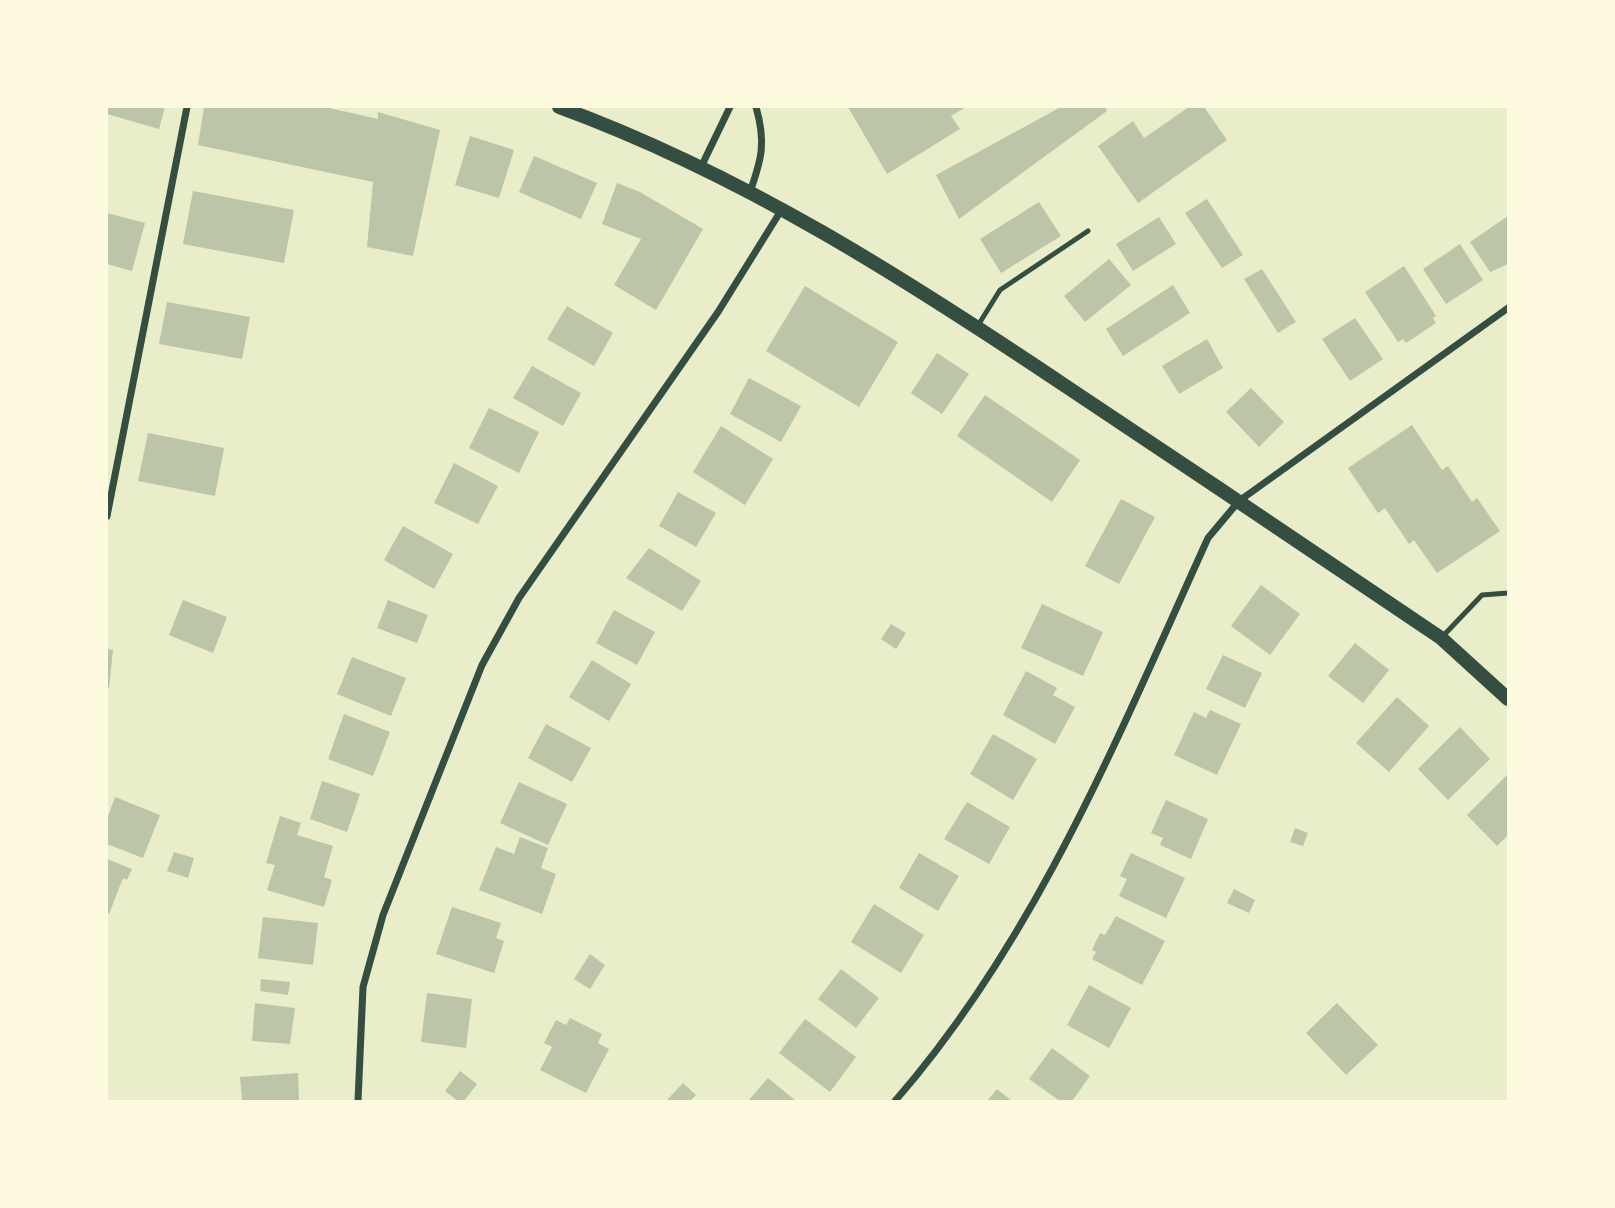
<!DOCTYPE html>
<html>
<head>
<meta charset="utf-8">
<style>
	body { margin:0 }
	#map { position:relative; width:1615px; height:1208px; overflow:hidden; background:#e9edc9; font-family:Ubuntu,sans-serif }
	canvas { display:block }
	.frame { position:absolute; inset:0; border:108px solid #fefae0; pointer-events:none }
</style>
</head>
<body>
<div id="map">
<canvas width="1615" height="1208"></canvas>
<div class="frame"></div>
</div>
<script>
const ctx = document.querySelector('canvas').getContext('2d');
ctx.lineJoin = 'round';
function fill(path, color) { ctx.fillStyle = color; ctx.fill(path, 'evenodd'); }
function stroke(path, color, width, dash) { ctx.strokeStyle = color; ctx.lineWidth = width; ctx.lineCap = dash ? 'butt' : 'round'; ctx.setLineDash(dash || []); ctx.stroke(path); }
const building = new Path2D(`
	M 107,107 L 165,107 L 159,129 L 107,114 Z
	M 204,107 L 325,107 L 378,119 L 378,112 L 440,130 L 413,256 L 367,247 L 373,182 L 198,145 Z
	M 848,107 L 966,107 L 951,116 L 960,129 L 887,174 Z
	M 1061,107 L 1105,107 L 1107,111 L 959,219 L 936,175 Z
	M 1189,107 L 1204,107 L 1227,140 L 1138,203 L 1098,146 L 1133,121 L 1144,138 Z
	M 470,136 L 514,150 L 499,198 L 455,185 Z
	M 534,156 L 597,183 L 581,219 L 519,192 Z
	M 617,183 L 640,192 L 703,229 L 656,310 L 614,285 L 641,239 L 602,224 Z
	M 193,191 L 294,210 L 284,263 L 183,244 Z
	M 1207,199 L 1243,255 L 1222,268 L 1185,213 Z
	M 1039,202 L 1061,236 L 1001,273 L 980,239 Z
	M 107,213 L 145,223 L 132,271 L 107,264 Z
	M 1508,216 L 1508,264 L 1490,272 L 1470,242 Z
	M 1159,217 L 1176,244 L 1133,271 L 1116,244 Z
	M 1460,244 L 1483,280 L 1446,304 L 1423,269 Z
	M 1109,259 L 1131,285 L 1085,322 L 1064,296 Z
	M 1404,266 L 1436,316 L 1433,318 L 1436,323 L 1406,343 L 1403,339 L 1398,342 L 1365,292 Z
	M 1262,269 L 1296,322 L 1278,333 L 1244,279 Z
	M 1173,285 L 1190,313 L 1123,356 L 1106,329 Z
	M 805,286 L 898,342 L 859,407 L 766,351 Z
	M 167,302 L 250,317 L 242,359 L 159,344 Z
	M 567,306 L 613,333 L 594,366 L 547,339 Z
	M 1355,318 L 1383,359 L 1350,381 L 1322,339 Z
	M 1207,339 L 1223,368 L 1179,394 L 1162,366 Z
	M 937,353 L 969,374 L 942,414 L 911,393 Z
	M 532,366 L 581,393 L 563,426 L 513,398 Z
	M 749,378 L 801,406 L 781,442 L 730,414 Z
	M 1251,388 L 1284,422 L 1259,447 L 1226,412 Z
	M 985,395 L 1080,460 L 1052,502 L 957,436 Z
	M 489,408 L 539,432 L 519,473 L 469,448 Z
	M 1412,425 L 1442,470 L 1448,466 L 1472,502 L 1477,498 L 1500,531 L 1437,573 L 1414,540 L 1409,544 L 1385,508 L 1378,513 L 1348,468 Z
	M 721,426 L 773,459 L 745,505 L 693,472 Z
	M 148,433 L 224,448 L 215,496 L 138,481 Z
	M 454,463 L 498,486 L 478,524 L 434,503 Z
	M 678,492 L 716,513 L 696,547 L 659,526 Z
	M 1121,499 L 1155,517 L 1119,584 L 1085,566 Z
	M 403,526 L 453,554 L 434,589 L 384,560 Z
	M 649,548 L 701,581 L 682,611 L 626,578 Z
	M 1261,585 L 1300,614 L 1270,655 L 1231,626 Z
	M 183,600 L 227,617 L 213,653 L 169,635 Z
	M 388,600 L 428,615 L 417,643 L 377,628 Z
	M 1042,604 L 1103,632 L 1083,676 L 1021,648 Z
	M 614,610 L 655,632 L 637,665 L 596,643 Z
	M 891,624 L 906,633 L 896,649 L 881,639 Z
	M 1355,643 L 1389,670 L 1363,703 L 1328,676 Z
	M 107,649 L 113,650 L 109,688 L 107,687 Z
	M 1223,655 L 1262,673 L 1245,708 L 1206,689 Z
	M 352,657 L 406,678 L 391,716 L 337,694 Z
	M 592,660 L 631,684 L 609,721 L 569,697 Z
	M 1026,671 L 1057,688 L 1053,695 L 1075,707 L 1055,744 L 1003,715 Z
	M 1397,697 L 1429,726 L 1389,772 L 1356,743 Z
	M 1210,710 L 1241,724 L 1217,775 L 1174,755 L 1194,712 L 1206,718 Z
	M 344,714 L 390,732 L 373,776 L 328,759 Z
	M 546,724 L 591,748 L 572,782 L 528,758 Z
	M 1460,727 L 1490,759 L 1448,800 L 1418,769 Z
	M 993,734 L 1037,759 L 1013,800 L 970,774 Z
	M 1508,774 L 1508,835 L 1497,846 L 1467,815 Z
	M 322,781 L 360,794 L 347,832 L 310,819 Z
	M 519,782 L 567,804 L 548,845 L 500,823 Z
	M 115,797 L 160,815 L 143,858 L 107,844 L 107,819 Z
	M 1166,800 L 1208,819 L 1191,859 L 1160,845 L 1163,838 L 1151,833 Z
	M 967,802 L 1010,827 L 989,864 L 944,839 Z
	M 280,816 L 301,823 L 297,835 L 333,846 L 324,877 L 332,880 L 324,907 L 267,890 L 275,865 L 266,863 Z
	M 1295,828 L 1308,833 L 1303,846 L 1290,842 Z
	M 520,837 L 548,848 L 541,868 L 556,874 L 542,914 L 479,890 L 496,847 L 514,854 Z
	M 174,852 L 194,858 L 188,878 L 167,871 Z
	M 919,853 L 959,876 L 938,911 L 899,888 Z
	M 1131,853 L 1185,878 L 1166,918 L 1119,896 L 1127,879 L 1120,876 Z
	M 107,859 L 132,869 L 127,880 L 123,878 L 109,914 L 107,913 Z
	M 1234,889 L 1255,900 L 1249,913 L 1227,903 Z
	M 874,904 L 924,935 L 901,973 L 851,942 Z
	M 452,907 L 501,923 L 496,938 L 504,941 L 494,973 L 436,954 Z
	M 1116,916 L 1165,941 L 1142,985 L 1092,959 L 1096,952 L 1092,950 L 1100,933 L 1105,935 Z
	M 263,917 L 318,923 L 313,965 L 258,958 Z
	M 590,954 L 605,965 L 590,989 L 574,979 Z
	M 841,969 L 879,998 L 856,1028 L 818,999 Z
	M 261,979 L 290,982 L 288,995 L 260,991 Z
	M 1089,985 L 1131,1008 L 1109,1048 L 1067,1025 Z
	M 427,993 L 472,999 L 466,1048 L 421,1042 Z
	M 255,1003 L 295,1008 L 290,1044 L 252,1041 Z
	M 1337,1003 L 1378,1045 L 1346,1075 L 1306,1033 Z
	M 570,1018 L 602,1034 L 598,1043 L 609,1049 L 586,1093 L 540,1070 L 552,1047 L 544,1043 L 556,1020 L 566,1025 Z
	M 805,1019 L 856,1057 L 830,1092 L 779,1053 Z
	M 1052,1048 L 1090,1076 L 1072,1101 L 1060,1101 L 1029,1079 Z
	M 460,1071 L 477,1084 L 464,1101 L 458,1101 L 445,1091 Z
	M 298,1073 L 299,1101 L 242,1101 L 240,1077 Z
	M 768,1078 L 796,1101 L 748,1101 Z
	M 683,1083 L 696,1095 L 690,1101 L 666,1101 Z
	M 997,1089 L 1012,1101 L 987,1101 Z`);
const service = new Path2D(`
	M 977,327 L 1000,290 L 1088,231
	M 1443,636 L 1482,595 L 1508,593`);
const minor = new Path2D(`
	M 701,167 L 730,107
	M 750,192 C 762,158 766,142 756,107
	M 107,516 L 187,107
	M 358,1101 L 363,987 L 383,915 L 482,665 L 519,598 L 718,312 L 782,209
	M 895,1101 C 1038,937 1119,734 1208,538 L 1239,501 L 1508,308`);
const secondary = new Path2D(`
	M 559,107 C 742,174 906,279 1067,387 C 1192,470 1317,554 1441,638 L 1508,699`);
fill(building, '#bcc5a7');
stroke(service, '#344e41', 5);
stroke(minor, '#344e41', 7);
stroke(secondary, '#344e41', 14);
</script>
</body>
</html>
